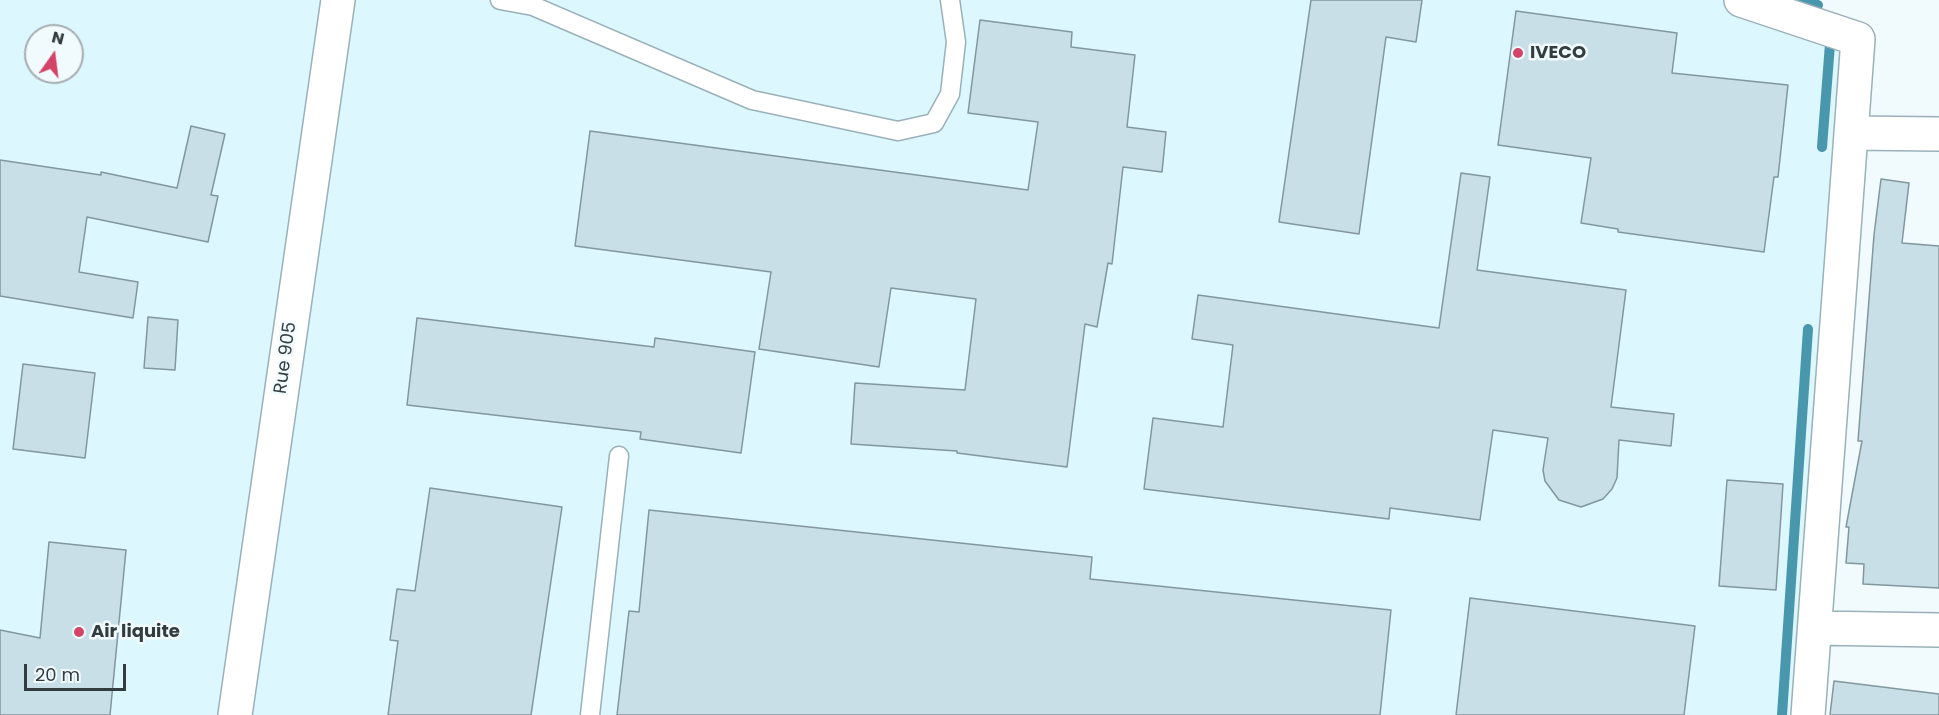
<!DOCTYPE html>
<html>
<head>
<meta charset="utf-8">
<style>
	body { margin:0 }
	#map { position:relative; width:1939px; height:715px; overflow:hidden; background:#f1fafd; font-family:Poppins,sans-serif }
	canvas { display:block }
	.north { position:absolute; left:24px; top:24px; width:60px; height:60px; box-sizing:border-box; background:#f1fafd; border:2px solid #a5aeb1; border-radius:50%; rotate:14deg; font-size:16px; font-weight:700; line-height:24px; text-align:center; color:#333c3f }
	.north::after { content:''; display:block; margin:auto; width:21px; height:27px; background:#d34468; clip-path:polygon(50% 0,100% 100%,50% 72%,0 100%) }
	.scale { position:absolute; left:24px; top:664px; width:102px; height:27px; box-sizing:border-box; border:3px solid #333c3f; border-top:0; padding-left:8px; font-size:18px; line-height:21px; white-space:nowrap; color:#333c3f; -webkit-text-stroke:4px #f1fafd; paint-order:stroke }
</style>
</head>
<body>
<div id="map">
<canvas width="1939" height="715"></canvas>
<div class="north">N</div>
<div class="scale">20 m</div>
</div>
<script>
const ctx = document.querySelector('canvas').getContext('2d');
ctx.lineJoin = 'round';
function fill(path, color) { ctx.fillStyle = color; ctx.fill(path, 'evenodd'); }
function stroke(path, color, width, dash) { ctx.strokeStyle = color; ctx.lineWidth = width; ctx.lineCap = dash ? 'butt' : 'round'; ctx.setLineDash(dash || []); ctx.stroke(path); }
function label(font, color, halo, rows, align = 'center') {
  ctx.font = font + ' Poppins,sans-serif'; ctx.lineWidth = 5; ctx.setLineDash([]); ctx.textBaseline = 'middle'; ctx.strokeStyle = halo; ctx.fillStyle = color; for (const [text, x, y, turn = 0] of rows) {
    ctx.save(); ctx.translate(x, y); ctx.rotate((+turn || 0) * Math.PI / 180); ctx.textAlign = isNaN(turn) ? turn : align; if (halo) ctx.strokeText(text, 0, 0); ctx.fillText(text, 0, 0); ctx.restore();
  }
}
const built = new Path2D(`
	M 0,0 L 1723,0 L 1845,40 L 1799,715 L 0,715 ZM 36,36 L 72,36 L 72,72 L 36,72 Z`);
const stream = new Path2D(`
	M 1802,0 L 1818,5
	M 1822,147 L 1830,44
	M 1782,715 L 1808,329`);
const building = new Path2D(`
	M 1311,0 L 1422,0 L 1416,42 L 1386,37 L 1359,234 L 1279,222 Z
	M 1516,11 L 1677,33 L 1672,73 L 1788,85 L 1778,177 L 1774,177 L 1764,252 L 1618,232 L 1618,229 L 1581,223 L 1591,158 L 1498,145 Z
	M 980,20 L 1072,32 L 1071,47 L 1135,55 L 1127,127 L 1166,132 L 1162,172 L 1123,167 L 1112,264 L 1108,263 L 1097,327 L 1085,324 L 1067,467 L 957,453 L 957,451 L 851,444 L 855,383 L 965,390 L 976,299 L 891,288 L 879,367 L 759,349 L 771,272 L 575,246 L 590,131 L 1028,190 L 1038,122 L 968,113 Z
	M 191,126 L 225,134 L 211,195 L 218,196 L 208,242 L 87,217 L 79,272 L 138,282 L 133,318 L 0,296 L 0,160 L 101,175 L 101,172 L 177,188 Z
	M 1461,173 L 1490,177 L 1477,270 L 1626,290 L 1611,407 L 1674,414 L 1671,446 L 1619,440 L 1617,478 L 1612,489 L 1603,499 L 1581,507 L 1559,500 L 1545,481 L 1543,470 L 1548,438 L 1493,430 L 1480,520 L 1390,508 L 1389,519 L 1144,489 L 1153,418 L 1223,427 L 1233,345 L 1192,339 L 1198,295 L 1439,328 Z
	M 1881,179 L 1909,183 L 1902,243 L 1939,246 L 1939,588 L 1863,584 L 1864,564 L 1846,563 L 1849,527 L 1846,527 L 1862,441 L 1858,441 L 1874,235 Z
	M 148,317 L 178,320 L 175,370 L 144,368 Z
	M 417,318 L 654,347 L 655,338 L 755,352 L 741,453 L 640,439 L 641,432 L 407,405 Z
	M 23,364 L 95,373 L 85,458 L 13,449 Z
	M 1727,480 L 1783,484 L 1776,590 L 1719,586 Z
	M 430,488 L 562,507 L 531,715 L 388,715 L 398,641 L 390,640 L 397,589 L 415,591 Z
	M 649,510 L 1092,557 L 1090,579 L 1391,610 L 1380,715 L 617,715 L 629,611 L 639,612 Z
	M 49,542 L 126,550 L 110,715 L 0,715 L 0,630 L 40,638 Z
	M 1470,598 L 1695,626 L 1684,715 L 1456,715 Z
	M 1834,681 L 1939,694 L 1939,715 L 1830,715 Z`);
const service = new Path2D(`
	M 500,0 L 533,6 L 752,100 L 898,131 L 934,123 L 950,94 L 956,42 L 950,0
	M 590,715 L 619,456`);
const minor = new Path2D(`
	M 1741,0 L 1858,39 L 1808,715
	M 1852,133 L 1939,134
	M 1815,628 L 1939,630
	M 235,715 L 338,0`);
const markers = [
	[1518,53,6,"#d34468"],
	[79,632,6,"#d34468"]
];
const poiNames = [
	["IVECO",1530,53],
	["Air liquite",91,632]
];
const streetNames = [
	["Rue 905",286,358,-82]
];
fill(built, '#ddf7ff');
stroke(stream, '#4997ad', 10);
fill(building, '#c8dfe7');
stroke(building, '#81979d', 1.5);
stroke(service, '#9bb1b9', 21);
stroke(minor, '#9bb1b9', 36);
stroke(service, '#fff', 18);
stroke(minor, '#fff', 33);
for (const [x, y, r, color] of markers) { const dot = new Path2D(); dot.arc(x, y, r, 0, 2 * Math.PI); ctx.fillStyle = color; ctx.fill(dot); stroke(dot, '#f1fafd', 2); }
label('bold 18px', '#333c3f', '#f1fafd', poiNames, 'left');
label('18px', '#333c3f', '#f1fafd', streetNames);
</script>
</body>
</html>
